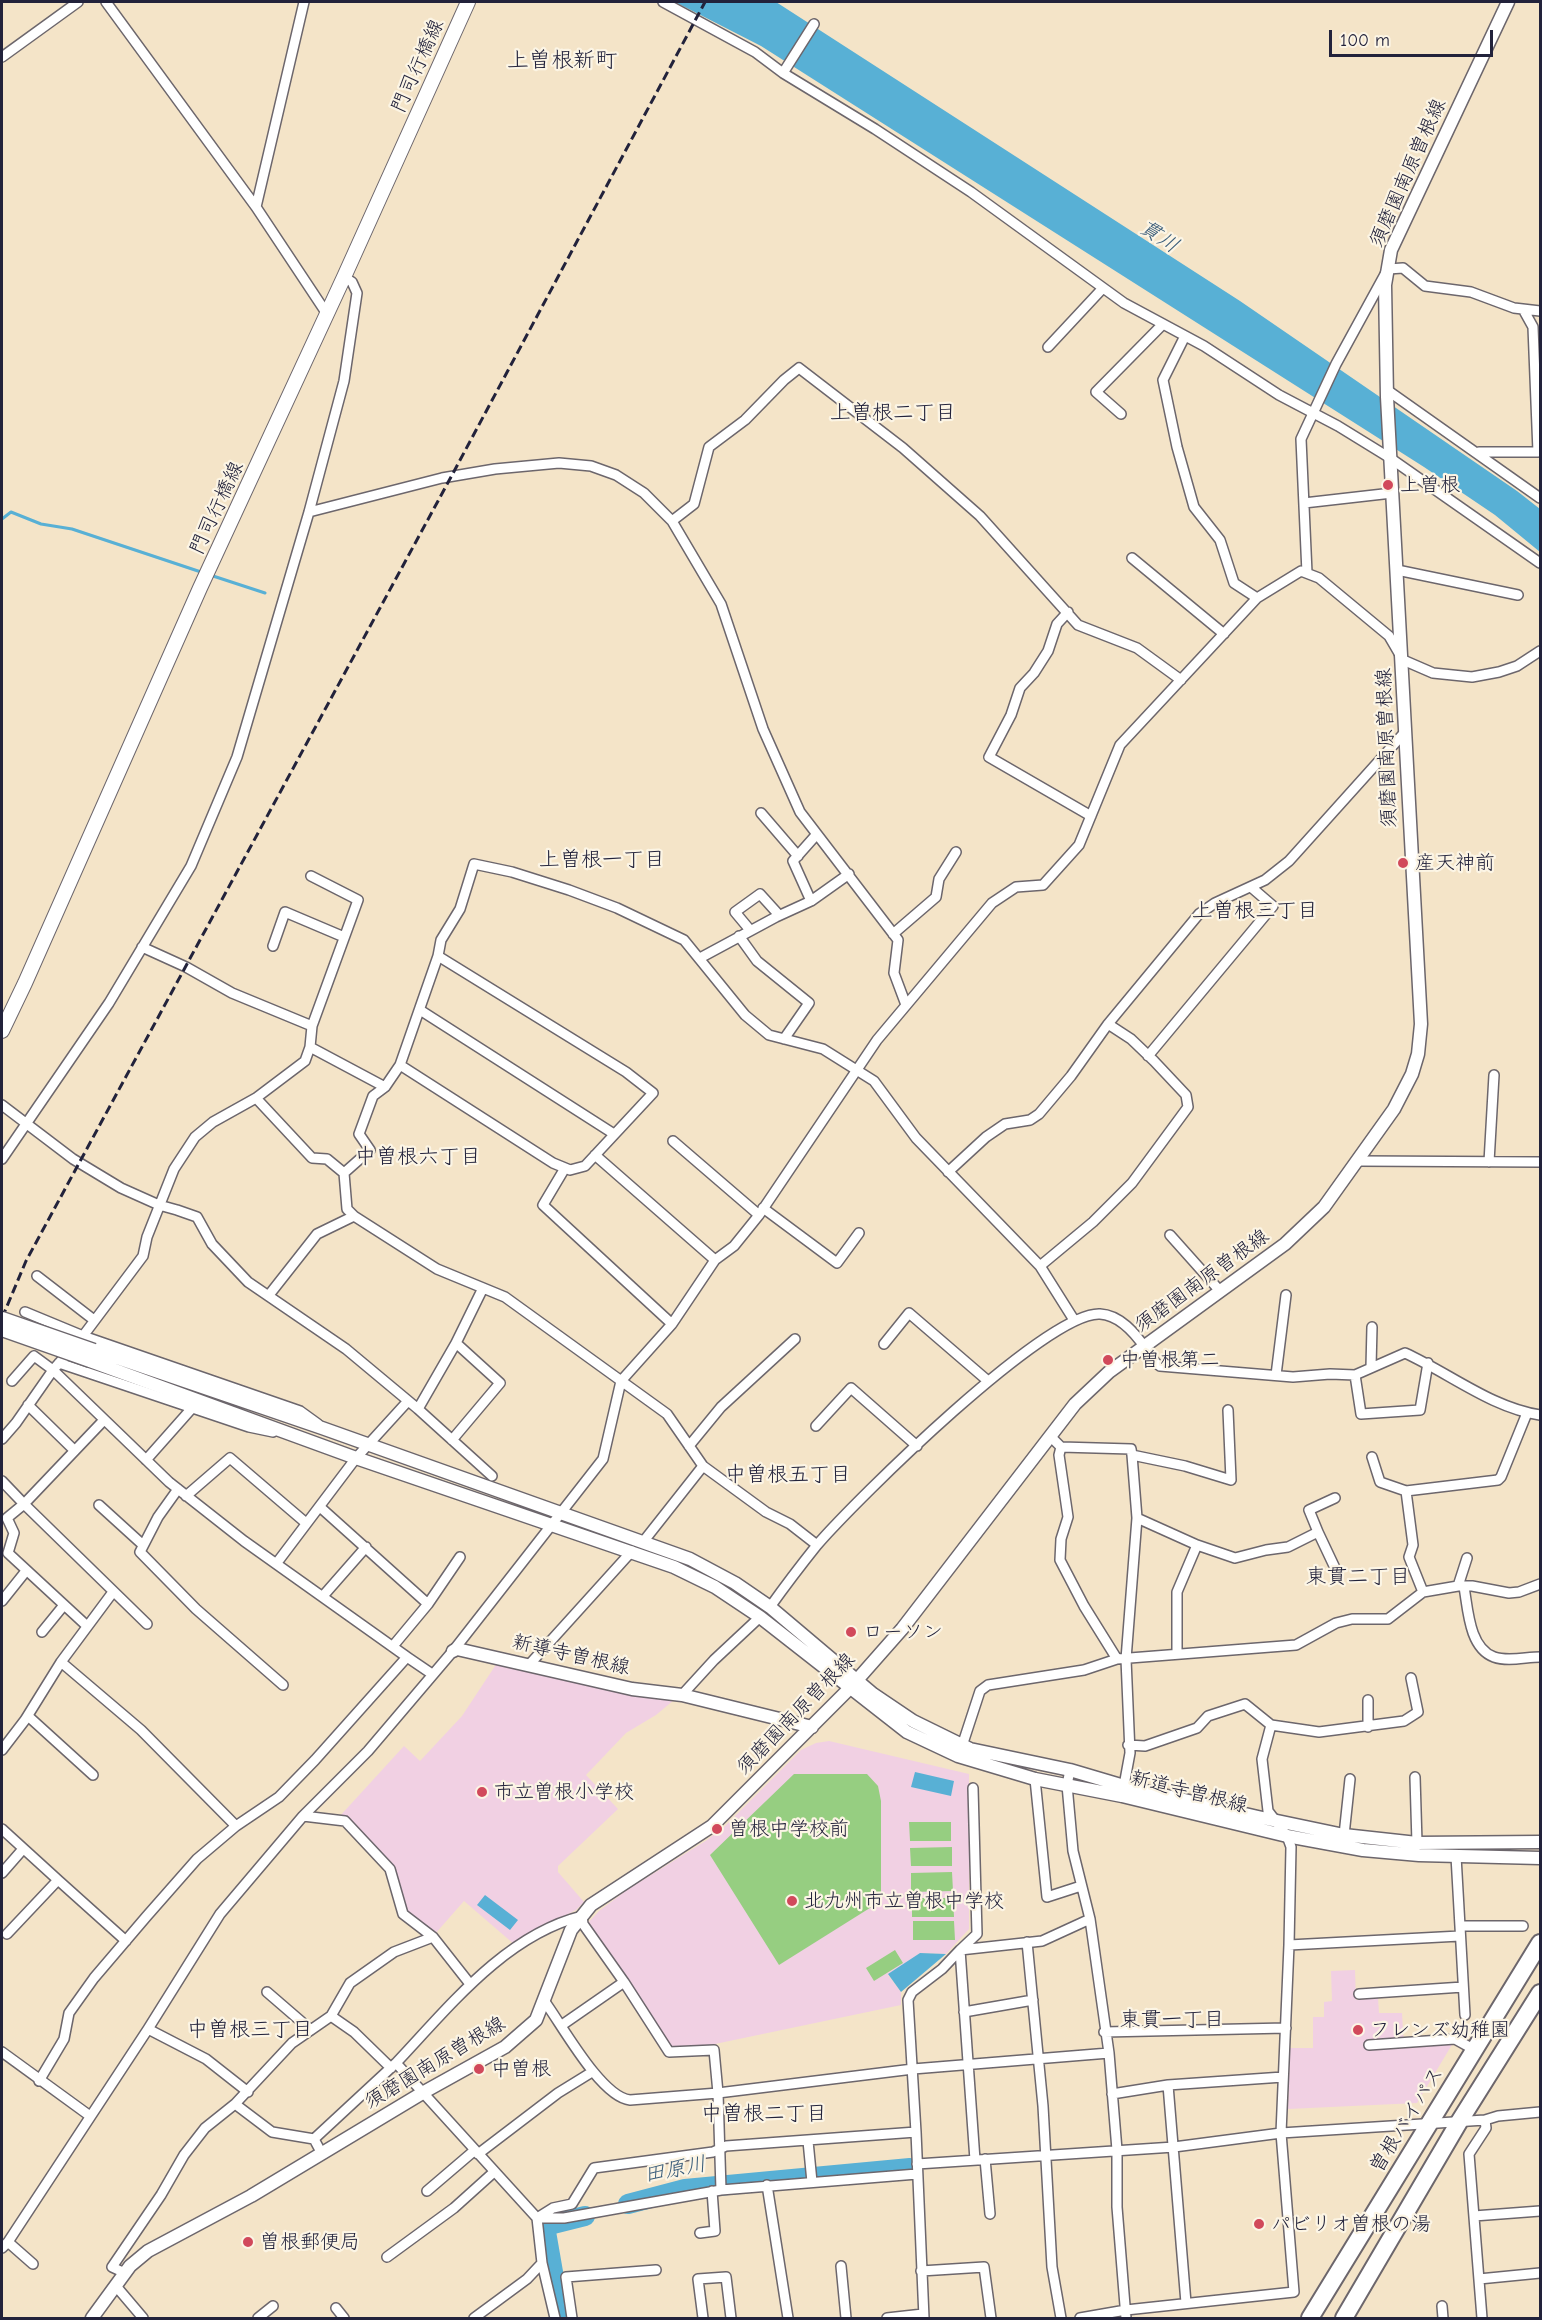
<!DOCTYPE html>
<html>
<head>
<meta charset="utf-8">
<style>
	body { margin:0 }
	#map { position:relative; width:1542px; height:2320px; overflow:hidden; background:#f4e4c8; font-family:"Comic Neue",sans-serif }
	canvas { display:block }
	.frame { position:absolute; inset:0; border:3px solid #22223b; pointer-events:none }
	.scale { position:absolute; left:1329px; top:30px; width:164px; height:27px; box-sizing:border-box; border:3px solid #22223b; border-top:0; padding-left:8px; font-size:18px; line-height:21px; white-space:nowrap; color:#22223b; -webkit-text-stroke:4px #fcf5e5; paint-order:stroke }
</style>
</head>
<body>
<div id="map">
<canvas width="1542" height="2320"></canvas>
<div class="frame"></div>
<div class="scale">100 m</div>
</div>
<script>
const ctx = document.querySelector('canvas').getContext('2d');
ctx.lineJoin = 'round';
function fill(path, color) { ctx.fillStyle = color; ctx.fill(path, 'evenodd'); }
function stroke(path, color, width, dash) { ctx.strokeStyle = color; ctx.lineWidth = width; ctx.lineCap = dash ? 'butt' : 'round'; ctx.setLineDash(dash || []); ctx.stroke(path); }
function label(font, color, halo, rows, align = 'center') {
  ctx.font = font + ' "Comic Neue","Klee One",sans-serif'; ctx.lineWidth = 4.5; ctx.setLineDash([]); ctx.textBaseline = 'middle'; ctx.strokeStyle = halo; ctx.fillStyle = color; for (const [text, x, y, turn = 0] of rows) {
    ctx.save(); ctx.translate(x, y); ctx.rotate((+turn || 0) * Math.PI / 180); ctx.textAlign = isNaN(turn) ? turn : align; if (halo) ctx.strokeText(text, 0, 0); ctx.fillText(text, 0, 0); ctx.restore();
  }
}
const built = new Path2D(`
	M 497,1663 L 674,1700 L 656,1715 L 626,1733 L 586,1775 L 618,1809 L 558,1866 L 558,1872 L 584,1902 L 576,1910 L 537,1930 L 515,1945 L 464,1901 L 435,1934 L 406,1913 L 401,1900 L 397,1877 L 387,1859 L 354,1826 L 339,1817 L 404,1746 L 420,1761 L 462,1716 Z
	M 829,1741 L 969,1774 L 969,1929 L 946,1954 L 920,1953 L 888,1975 L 901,1992 L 901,2005 L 715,2044 L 670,2051 L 610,1953 L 587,1924 L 599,1911 L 627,1890 L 707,1840 L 725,1826 L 801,1750 L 816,1743 Z
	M 1355,1970 L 1356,2000 L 1378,1998 L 1379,2013 L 1402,2013 L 1404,2047 L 1453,2043 L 1417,2103 L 1288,2109 L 1290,2048 L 1313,2048 L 1313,2017 L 1324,2017 L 1324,2002 L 1332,2001 L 1331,1971 Z`);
const green = new Path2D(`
	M 794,1774 L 867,1774 L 878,1786 L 881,1801 L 881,1901 L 779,1965 L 710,1855 Z
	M 909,1822 L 951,1822 L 951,1841 L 910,1841 Z
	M 952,1847 L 952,1866 L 911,1866 L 910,1848 Z
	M 952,1872 L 953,1891 L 911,1892 L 911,1873 Z
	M 912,1898 L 953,1898 L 954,1917 L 912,1917 Z
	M 913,1921 L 954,1921 L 955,1940 L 913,1940 Z
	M 895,1950 L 903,1963 L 874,1981 L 866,1968 Z`);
const water = new Path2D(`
	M 675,2 L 776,2 L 1240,301 L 1517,491 L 1540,509 L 1540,552 L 1495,515 L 1424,467 L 761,46 Z
	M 915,1772 L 954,1781 L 951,1796 L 911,1787 Z
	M 485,1895 L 518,1920 L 510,1930 L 477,1905 Z
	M 920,1953 L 946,1954 L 901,1992 L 888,1974 Z`);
const stream = new Path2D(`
	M 2,519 L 11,512 L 41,524 L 72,529 L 204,573
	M 210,575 L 265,593`);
const river = new Path2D(`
	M 628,2204 L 685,2189 L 910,2168
	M 561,2318 L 545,2226 L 585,2216`);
const street = new Path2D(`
	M 106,2 L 256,207 L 327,314
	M 663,2 L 755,52 L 783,73 L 875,129 L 971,192 L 1124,303 L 1204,346 L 1279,395 L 1338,426 L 1390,458 L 1540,563
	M 2,57 L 78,2
	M 783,73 L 814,24
	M 256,207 L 304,2
	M 1185,336 L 1163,380 L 1177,447 L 1194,507 L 1220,540 L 1234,583 L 1257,598
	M 1048,347 L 1103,288
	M 1387,390 L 1540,498
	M 1121,414 L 1096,392 L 1163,324
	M 1479,452 L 1538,452 L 1533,327 L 1523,309
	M 1304,503 L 1392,493
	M 309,512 L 442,478 L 495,469 L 559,463 L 591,466 L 616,475 L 644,493 L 672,521 L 721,604 L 763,729 L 800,812 L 898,940 L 894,973 L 906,1005
	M 672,521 L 694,504 L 709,447 L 745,420 L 784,380 L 799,368 L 903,448 L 980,516 L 1078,625 L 1137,648 L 1181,680
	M 1132,558 L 1224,634
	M 1397,570 L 1518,595
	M 1307,573 L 1301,439 L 1336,364 L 1388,269 L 1403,268 L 1425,286 L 1471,292 L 1514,308 L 1540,311
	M 1068,612 L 1057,624 L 1048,651 L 1034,673 L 1020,688 L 1011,715 L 989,757 L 1091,816
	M 761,813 L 798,856
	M 311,876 L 358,900 L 312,1026
	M 811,901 L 793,861 L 817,834
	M 750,930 L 735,912 L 760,894 L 779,915
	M 893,934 L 936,897 L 939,879 L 956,852
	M 739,936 L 757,961 L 809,1003 L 784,1039
	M 273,946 L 285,912 L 344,937
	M 142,947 L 186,967 L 232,993 L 312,1026 L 310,1047 L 305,1061 L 256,1098 L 213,1122 L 195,1137 L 174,1169 L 147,1237 L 143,1256 L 83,1336 L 53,1370 L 169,1482 L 244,1541 L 407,1657
	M 700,958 L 776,917 L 811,901 L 849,874
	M 420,1010 L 614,1134
	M 310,1047 L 385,1087 L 400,1065 L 438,956 L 441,940 L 460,909 L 474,864 L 512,872 L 569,890 L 617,908 L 684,940 L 745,1015 L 769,1035 L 823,1049 L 874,1081 L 916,1138 L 1040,1266 L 1074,1320
	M 1148,1056 L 1273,906 L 1251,887
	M 400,1065 L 553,1163 L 570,1170 L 585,1166 L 653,1093 L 626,1072 L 438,956
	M 256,1098 L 312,1158 L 327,1159 L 344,1173 L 347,1209 L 354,1216
	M 2,1105 L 73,1159 L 121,1188 L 159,1205 L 177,1210 L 197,1217 L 212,1244 L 248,1282 L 346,1349 L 418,1409 L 492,1476
	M 673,1141 L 759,1215
	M 595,1155 L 715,1260
	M 2,1159 L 109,1003 L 191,866 L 237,757 L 309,512 L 344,381 L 357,293 L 352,282 L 344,277
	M 1359,1161 L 1540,1162
	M 1489,1162 L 1494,1075
	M 565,1168 L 543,1205 L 672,1324
	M 948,1172 L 986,1137 L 1005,1124 L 1030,1120 L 1039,1114 L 1071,1076 L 1108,1024 L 1199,914 L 1215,903 L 1265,880 L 1289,861 L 1405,732
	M 344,1173 L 370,1150 L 359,1134 L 373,1096 L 385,1087
	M 763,1208 L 837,1263 L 859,1233
	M 1170,1235 L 1220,1291
	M 1040,1266 L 1093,1222 L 1132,1183 L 1188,1107 L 1186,1095 L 1154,1061 L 1131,1039 L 1108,1024
	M 37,1276 L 94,1320
	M 269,1295 L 317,1234 L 354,1216 L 437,1269 L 505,1297 L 667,1414 L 703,1466 L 766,1512 L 790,1524 L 817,1545
	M 25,1312 L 83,1336 L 300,1411 L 318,1424
	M 456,1343 L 483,1288
	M 884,1344 L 909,1313 L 988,1381
	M 59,1363 L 249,1427 L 273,1432
	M 1371,1367 L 1372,1327
	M 1276,1375 L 1286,1295
	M 1355,1375 L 1361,1414 L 1420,1410 L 1428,1363
	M 28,1405 L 74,1450
	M 418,1409 L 456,1343 L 500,1383 L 452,1440
	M 104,1420 L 24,1504 L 147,1624
	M 816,1426 L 851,1388 L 917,1446
	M 1050,1436 L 1061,1447 L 1131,1449 L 1132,1455 L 1137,1518 L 1126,1659 L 1130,1753 L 1123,1791
	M 2,1439 L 16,1423 L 53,1370 L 34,1356 L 12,1381
	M 689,1446 L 721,1407 L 795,1339
	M 1061,1447 L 1059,1455 L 1068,1517 L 1061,1539 L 1060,1560 L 1084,1606 L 1117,1659
	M 1132,1455 L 1185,1466 L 1231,1480 L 1228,1410
	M 1372,1457 L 1380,1482 L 1406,1491 L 1498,1480 L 1501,1477 L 1527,1413
	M 146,1460 L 193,1407
	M 2,1481 L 24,1504 L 7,1518 L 14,1533 L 8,1553 L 87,1626
	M 178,1489 L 158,1517 L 140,1552 L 196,1609 L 283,1685
	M 1406,1491 L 1413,1545 L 1409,1557 L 1423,1592
	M 186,1496 L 230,1458 L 306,1523
	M 99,1505 L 143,1545
	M 320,1507 L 428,1604 L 393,1646
	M 1137,1518 L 1197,1545 L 1177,1592 L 1177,1653
	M 1318,1532 L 1309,1510 L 1335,1498
	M 643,1542 L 703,1466
	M 1197,1545 L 1235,1558 L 1266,1550 L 1288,1547 L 1318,1532 L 1335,1568
	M 276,1564 L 356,1458 L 408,1401
	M 1458,1586 L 1467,1558
	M 1464,1587 C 1468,1609 1469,1648 1494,1657 C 1508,1662 1526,1657 1540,1657
	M 323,1596 L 366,1547
	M 2,1601 L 26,1571
	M 428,1604 L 460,1557
	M 770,1607 C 785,1586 801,1565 817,1545 C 856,1500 1047,1311 1100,1314 C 1120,1315 1135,1333 1146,1349 C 1150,1355 1153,1362 1160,1366 L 1293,1377 L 1330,1374 L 1355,1375 L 1405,1353 C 1449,1373 1492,1408 1540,1415
	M 42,1632 L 64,1605
	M 61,1662 L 113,1592
	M 528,1666 L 632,1551
	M 682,1695 L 714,1660 L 760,1617
	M 1368,1700 L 1368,1727
	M 28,1716 L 93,1775
	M 1271,1725 L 1319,1732 L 1404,1721 L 1418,1712 L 1411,1678
	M 962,1746 L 980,1691 L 988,1685 L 1084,1670 L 1117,1659 L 1296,1645 L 1336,1623 L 1352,1619 L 1388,1619 L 1423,1592 L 1458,1586 L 1472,1586 L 1509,1593 L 1519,1592 L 1540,1584
	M 2,1750 L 25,1720 L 61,1662 L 141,1730 L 236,1826
	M 1070,1770 L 1067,1785 L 1073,1851 L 1090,1919 L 1109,2053 L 1117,2150 L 1117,2207 L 1126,2318
	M 1415,1777 L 1417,1843
	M 1035,1779 L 1047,1897 L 1081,1886
	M 973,1788 L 977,1934 L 960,1950 L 975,2160
	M 303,1816 L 345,1821 L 390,1869 L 403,1914 L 433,1937 L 470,1984
	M 2,1829 L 58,1880
	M 1344,1835 L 1350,1779
	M 1456,1856 L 1465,2015
	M 2,1873 L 23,1849
	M 1460,1926 L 1523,1926
	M 7,1934 L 58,1880 L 126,1941
	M 1027,1942 L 1043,2106 L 1052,2267 L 1061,2318
	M 1289,1945 L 1460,1936
	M 267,1992 L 311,2030
	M 1359,1994 L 1463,1987
	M 545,2002 C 562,2025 601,2097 630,2100 L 718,2093 L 913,2069 L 1109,2053
	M 964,2012 L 1033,2000
	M 331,2016 L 354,2032 L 391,2068
	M 562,2025 L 624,1982
	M 148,2029 L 206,2059 L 248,2092
	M 1104,2032 L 1286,2028
	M 1369,2045 L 1455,2039 L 1475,2050
	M 2,2052 L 90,2116
	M 39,2081 L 64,2039 L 69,2013 L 94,1978 L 146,1917 L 197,1859 L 236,1826 L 279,1797 L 315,1760 L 407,1657 L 432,1674
	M 1168,2085 L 1283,2077
	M 1112,2094 L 1168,2085 L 1186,2303
	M 314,2139 L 396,2063
	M 808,2141 L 812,2182
	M 322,2154 L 314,2139 L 272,2132 L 235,2104 L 292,2043 L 331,2016 L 350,1983 L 394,1952 L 433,1937
	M 478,2154 L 558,2093 L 592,2072
	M 985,2159 L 990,2214
	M 917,2164 L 1174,2147 L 1281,2133 L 1485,2120 L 1498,2116 L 1540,2112
	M 767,2185 L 788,2318
	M 427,2191 L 475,2150
	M 1474,2216 L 1540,2211
	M 537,2218 L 553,2208 L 572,2204 L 594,2168 L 713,2152 L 726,2146 L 916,2132
	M 537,2218 L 564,2218 L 721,2190 L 917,2174
	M 700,2233 L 715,2231 L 712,2191
	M 8,2242 L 33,2264
	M 2,2248 L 8,2242 L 148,2029 L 220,1914 L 303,1816 L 368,1751 L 453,1651 L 603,1459 L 621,1381 L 672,1324 L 715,1260 L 734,1246 L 759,1215 L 877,1040 L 992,903 L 1016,887 L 1043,885 L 1079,845 L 1120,745 L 1257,598 L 1301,571 L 1319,578 L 1389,636 L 1403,660 L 1433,673 L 1472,677 L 1499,672 L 1517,666 L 1540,651
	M 387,2257 L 454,2208 L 494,2172
	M 841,2266 L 846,2318
	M 921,2271 L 984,2267 L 991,2318
	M 125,2273 L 112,2267 L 161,2195 L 184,2155 L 205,2128 L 235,2104
	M 1479,2279 L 1540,2273
	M 115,2285 L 143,2318
	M 1442,2306 L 1443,2318
	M 336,2308 L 344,2318
	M 258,2318 L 273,2306
	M 474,2318 L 527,2279 L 542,2263
	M 555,2318 L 542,2263 L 537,2218 L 396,2063 C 448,2008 505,1935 582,1916 L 583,1924 L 624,1982 L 669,2052 L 714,2050 L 718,2093 L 721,2190
	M 572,2318 L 566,2277 L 656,2270
	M 703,2318 L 698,2279 L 726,2277 L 731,2318
	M 887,2318 L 923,2314
	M 924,2318 L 916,2132 L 908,2000 L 912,1992 L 942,1969 L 960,1950 L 1042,1941 L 1090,1919
	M 1080,2318 L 1126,2310 L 1294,2292 L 1281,2133 L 1289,1945 L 1291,1847 L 1287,1836 L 1268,1811 L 1262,1759 L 1271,1725 L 1245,1704 L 1208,1716 L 1197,1728 L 1145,1746 L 1128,1745
	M 1482,2318 L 1469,2154 L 1486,2128 L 1485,2120`);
const secondary = new Path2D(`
	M 94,1350 L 322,1428 L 690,1559 L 735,1583 L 770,1607 L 873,1694 L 913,1721 L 970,1749 L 1070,1770 L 1124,1786 L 1258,1817 L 1344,1835 L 1417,1843 L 1540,1842
	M 90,1361 L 356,1458 L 674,1567 L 715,1587 L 760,1617 L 907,1732 L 958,1756 L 1035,1779 L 1122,1796 L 1287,1836 L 1363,1850 L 1419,1855 L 1540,1858
	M 453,1651 L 457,1649 L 632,1689 L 682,1695 L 812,1727
	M 92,2318 L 130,2266 L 148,2251 L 251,2196 L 424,2092 L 505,2047 L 536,2020 L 571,1930 L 591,1905 L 712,1826 L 850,1688 L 902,1629 L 1075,1404 L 1109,1372 L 1285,1244 L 1324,1207 L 1394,1109 L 1412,1074 L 1418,1054 L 1421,1024 L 1387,397 L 1385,285 L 1391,250 L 1508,2`);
const primary = new Path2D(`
	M 2,1031 L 25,983 L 200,588 L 344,277 L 468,2`);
const highway = new Path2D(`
	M 1310,2318 L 1540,1943
	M 1344,2318 L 1459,2122 L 1540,1993`);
const rail = new Path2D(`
	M 2,1318 L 26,1261 L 451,477 L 705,2`);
const secondaryBridge = new Path2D(`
	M 2,1318 L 94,1350
	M 2,1330 L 90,1361`);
const markers = [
	[1388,485,6,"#d1495b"],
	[1403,863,6,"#d1495b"],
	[1108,1360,6,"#d1495b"],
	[851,1632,6,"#d1495b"],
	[482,1792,6,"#d1495b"],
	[717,1829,6,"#d1495b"],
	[792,1901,6,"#d1495b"],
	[1358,2030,6,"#d1495b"],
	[479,2069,6,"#d1495b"],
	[1259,2224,6,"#d1495b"],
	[248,2242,6,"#d1495b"]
];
const streetNames = [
	["門司行橋線",418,66,-66],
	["須磨園南原曽根線",1408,173,-66],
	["門司行橋線",217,508,-65],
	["須磨園南原曽根線",1387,748,-92],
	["須磨園南原曽根線",1202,1281,-36],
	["新導寺曽根線",571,1655,13],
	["須磨園南原曽根線",796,1714,-46],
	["新道寺曽根線",1189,1792,14],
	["須磨園南原曽根線",435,2063,-31],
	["曽根バイパス",1407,2120,-58]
];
const poiNames = [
	["上曽根",1400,485],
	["産天神前",1415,863],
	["中曽根第二",1120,1360],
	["ローソン",863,1632],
	["市立曽根小学校",494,1792],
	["曽根中学校前",729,1829],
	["北九州市立曽根中学校",804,1901],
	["フレンズ幼稚園",1370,2030],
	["中曽根",491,2069],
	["パビリオ曽根の湯",1271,2224],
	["曽根郵便局",260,2242]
];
const waterNames = [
	["貫川",1159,237,33],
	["田原川",675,2170,-11]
];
const neighbourhoodNames = [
	["上曽根二丁目",893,413],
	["上曽根一丁目",602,860],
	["上曽根三丁目",1255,911],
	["中曽根六丁目",418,1157],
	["中曽根五丁目",788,1475],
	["東貫二丁目",1358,1577],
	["東貫一丁目",1172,2020],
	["中曽根三丁目",250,2030],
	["中曽根二丁目",764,2114]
];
const quarterNames = [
	["上曽根新町",562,61]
];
fill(built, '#f1d0e3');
fill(green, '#96ce81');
fill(water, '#58b0d5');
stroke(stream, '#58b0d5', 3);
stroke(river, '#58b0d5', 20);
stroke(street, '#6c666c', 12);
stroke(secondary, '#6c666c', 15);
stroke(primary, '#6c666c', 16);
stroke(highway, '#6c666c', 20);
stroke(street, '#fff', 9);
stroke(secondary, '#fff', 12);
stroke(primary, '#fff', 14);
stroke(highway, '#fff', 16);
stroke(rail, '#22223b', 3, [9, 4.5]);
stroke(secondaryBridge, '#6c666c', 15, []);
stroke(secondaryBridge, '#fff', 12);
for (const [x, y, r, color] of markers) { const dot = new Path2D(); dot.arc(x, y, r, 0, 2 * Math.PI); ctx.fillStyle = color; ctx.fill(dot); stroke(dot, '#fcf5e5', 2); }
label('20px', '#22223b', '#fcf5e5', streetNames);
label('20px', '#22223b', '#fcf5e5', poiNames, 'left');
label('italic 21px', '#385b79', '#fcf5e5', waterNames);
label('21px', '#22223b', '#fcf5e5', neighbourhoodNames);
label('22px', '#22223b', '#fcf5e5', quarterNames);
</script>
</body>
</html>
